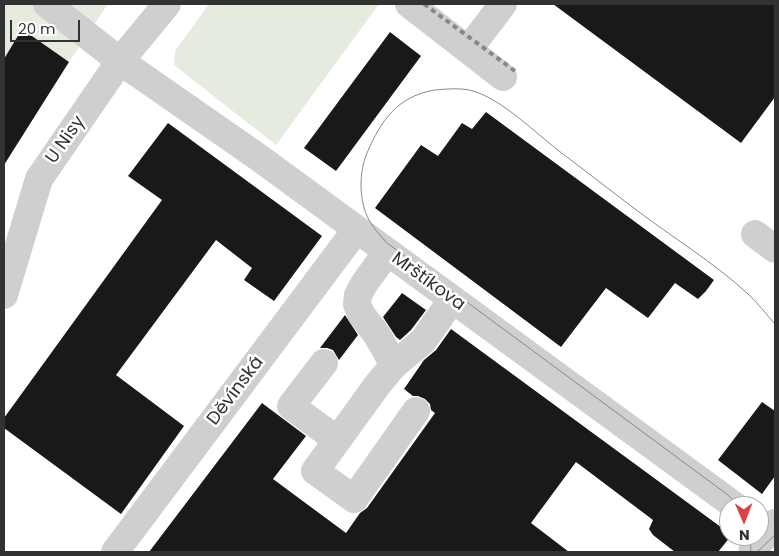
<!DOCTYPE html>
<html>
<head>
<meta charset="utf-8">
<style>
	body { margin:0 }
	#map { position:relative; width:779px; height:556px; overflow:hidden; background:#fff; font-family:Poppins,sans-serif }
	canvas { display:block }
	.frame { position:absolute; inset:0; border:5px solid #323232; pointer-events:none }
	.north { position:absolute; left:719px; top:496px; width:50px; height:50px; box-sizing:border-box; background:#fff; border:1px solid #adadad; border-radius:50%; rotate:179deg; font-size:14px; font-weight:700; line-height:20px; text-align:center; color:#323232 }
	.north::after { content:''; display:block; margin:auto; width:18px; height:22px; background:#dc4247; clip-path:polygon(50% 0,100% 100%,50% 72%,0 100%) }
	.scale { position:absolute; left:10px; top:20px; width:70px; height:22px; box-sizing:border-box; border:2px solid #323232; border-top:0; padding-left:6px; font-size:15px; line-height:18px; white-space:nowrap; color:#323232; -webkit-text-stroke:4px #fff; paint-order:stroke }
</style>
</head>
<body>
<div id="map">
<canvas width="779" height="556"></canvas>
<div class="frame"></div>
<div class="north">N</div>
<div class="scale">20 m</div>
</div>
<script>
const ctx = document.querySelector('canvas').getContext('2d');
ctx.lineJoin = 'round';
function fill(path, color) { ctx.fillStyle = color; ctx.fill(path, 'evenodd'); }
function stroke(path, color, width, dash) { ctx.strokeStyle = color; ctx.lineWidth = width; ctx.lineCap = dash ? 'butt' : 'round'; ctx.setLineDash(dash || []); ctx.stroke(path); }
function label(font, color, halo, rows, align = 'center') {
  ctx.font = font + ' Poppins,sans-serif'; ctx.lineWidth = 5; ctx.setLineDash([]); ctx.textBaseline = 'middle'; ctx.strokeStyle = halo; ctx.fillStyle = color; for (const [text, x, y, turn = 0] of rows) {
    ctx.save(); ctx.translate(x, y); ctx.rotate((+turn || 0) * Math.PI / 180); ctx.textAlign = isNaN(turn) ? turn : align; if (halo) ctx.strokeText(text, 0, 0); ctx.fillText(text, 0, 0); ctx.restore();
  }
}
const green = new Path2D(`
	M 4,4 L 108,4 L 69,62 L 22,29 L 4,59 Z
	M 209,4 L 379,4 L 276,145 L 174,65 L 175,51 Z`);
const building = new Path2D(`
	M 553,4 L 775,4 L 775,97 L 741,143 Z
	M 22,29 L 69,62 L 4,165 L 4,59 Z
	M 390,32 L 421,56 L 336,171 L 304,148 Z
	M 486,112 L 714,280 L 706,291 L 698,299 L 675,283 L 648,318 L 606,288 L 561,347 L 375,208 L 421,145 L 438,156 L 462,123 L 472,129 Z
	M 168,123 L 322,236 L 274,301 L 244,280 L 252,268 L 216,240 L 116,375 L 184,426 L 121,514 L 4,428 L 4,418 L 162,200 L 128,176 Z
	M 402,293 L 426,310 L 411,330 L 400,340 L 396,337 L 383,317 Z
	M 345,315 L 358,335 L 339,360 L 333,350 L 327,348 L 320,348 Z
	M 451,329 L 729,533 L 729,536 L 731,536 L 718,552 L 675,552 L 653,535 L 649,529 L 653,520 L 576,462 L 531,523 L 569,552 L 149,552 L 262,403 L 306,436 L 273,479 L 346,533 L 360,513 L 367,508 L 435,413 L 431,410 L 430,404 L 425,399 L 418,396 L 413,396 L 404,389 L 424,360 L 436,350 Z
	M 762,402 L 775,411 L 775,476 L 762,494 L 718,460 Z`);
const minor = new Path2D(`
	M 47,4 L 120,61 L 258,157 L 735,506
	M 409,4 L 503,77
	M 468,50 L 503,4
	M 755,234 L 775,249
	M 387,252 L 364,284 L 358,295 L 357,304 L 361,314 L 377,335 L 394,365
	M 4,295 L 39,179 L 120,61 L 167,4
	M 324,363 L 291,406 L 337,440
	M 416,411 L 354,499 L 315,471 L 378,384 L 394,365 L 423,341 L 452,300
	M 115,552 L 356,230
	M 752,552 L 775,523`);
const tram = new Path2D(`
	M 739,506 L 728,495 L 387,243 C 380,235 372,227 367,216 C 359,198 359,172 367,153 C 381,120 398,96 435,90 C 446,89 459,88 469,90 C 501,97 537,135 563,154 C 587,172 611,191 635,209 C 672,237 713,262 747,293 C 758,303 766,314 775,324
	M 750,536 L 751,552
	M 757,552 L 775,535`);
const rail = new Path2D(`
	M 424,4 L 515,71`);
const streetNames = [
	["U Nisy",66,140,-55],
	["Mrštíkova",428,282,36],
	["Děvínská",236,391,-53]
];
fill(green, '#e5ebdf');
fill(building, '#191919');
stroke(minor, '#cfcfcf', 28);
stroke(tram, '#878787', 1);
stroke(rail, '#878787', 4, [5, 4]);
label('18px', '#323232', '#fff', streetNames);
</script>
</body>
</html>
